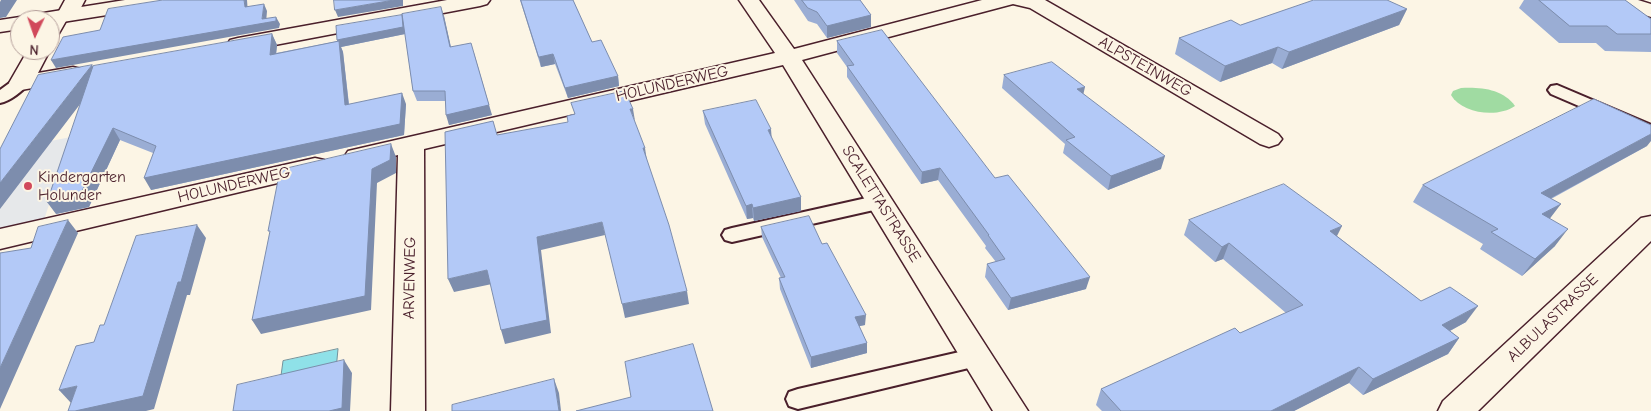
<!DOCTYPE html>
<html>
<head>
<meta charset="utf-8">
<style>
	body { margin:0 }
	#map { position:relative; width:1651px; height:411px; overflow:hidden; background:#fcf5e5; font-family:"Comic Neue",sans-serif }
	canvas { display:block }
	.north { position:absolute; left:10px; top:10px; width:50px; height:50px; box-sizing:border-box; background:#fcf5e5; border:1px solid #b59f9b; border-radius:50%; rotate:183deg; font-size:14px; font-weight:700; line-height:20px; text-align:center; color:#4a1f2b }
	.north::after { content:''; display:block; margin:auto; width:18px; height:22px; background:#d1495b; clip-path:polygon(50% 0,100% 100%,50% 72%,0 100%) }
</style>
</head>
<body>
<div id="map">
<canvas width="1651" height="411"></canvas>
<div class="north">N</div>
</div>
<script>
const ctx = document.querySelector('canvas').getContext('2d');
ctx.lineJoin = 'round';
function fill(path, color) { ctx.fillStyle = color; ctx.fill(path, 'evenodd'); }
function stroke(path, color, width, dash) { ctx.strokeStyle = color; ctx.lineWidth = width; ctx.lineCap = dash ? 'butt' : 'round'; ctx.setLineDash(dash || []); ctx.stroke(path); }
function label(font, color, halo, rows, align = 'center') {
  ctx.font = font + ' "Comic Neue",sans-serif'; ctx.lineWidth = 4; ctx.setLineDash([]); ctx.textBaseline = 'middle'; ctx.strokeStyle = halo; ctx.fillStyle = color; for (const [text, x, y, turn = 0] of rows) {
    ctx.save(); ctx.translate(x, y); ctx.rotate((+turn || 0) * Math.PI / 180); ctx.textAlign = isNaN(turn) ? turn : align; if (halo) ctx.strokeText(text, 0, 0); ctx.fillText(text, 0, 0); ctx.restore();
  }
}
const built = new Path2D(`
	M 71,137 L 44,220 L 0,229 L 0,151 Z`);
const green = new Path2D(`
	M 1461,88 C 1481,87 1503,89 1515,106 C 1498,118 1462,114 1451,95 L 1453,91 Z`);
const water = new Path2D(`
	M 338,349 L 336,370 L 280,383 L 283,361 Z`);
const lane = new Path2D(`
	M 21,78 L 27,79 L 29,83 C 23,91 10,101 0,103 L 0,90 L 15,79 Z
	M 1557,85 L 1651,125 L 1651,137 L 1551,94 L 1548,90 L 1551,86 Z
	M 880,195 L 887,197 L 890,202 L 887,207 L 732,242 L 725,240 L 722,235 L 725,230 L 732,228 Z
	M 977,348 L 985,350 L 989,357 L 985,364 L 977,366 L 798,409 L 789,406 L 786,399 L 789,392 L 798,389 Z`);
const street = new Path2D(`
	M 65,0 L 85,0 L 75,19 L 66,21 L 58,35 L 50,36 L 50,20 L 45,20 L 50,13 L 59,11 Z
	M 447,0 L 490,0 L 487,4 L 480,6 L 238,52 L 230,50 L 227,45 L 230,40 L 238,38 Z
	M 739,0 L 759,0 L 794,49 L 982,0 L 1045,0 L 1278,134 L 1282,139 L 1278,144 L 1269,147 L 1260,144 L 1030,8 L 1013,4 L 802,60 L 1028,411 L 993,411 L 783,65 L 424,149 L 425,411 L 391,411 L 398,155 L 357,165 L 348,163 L 344,157 L 348,151 L 775,53 Z
	M 1608,0 L 1638,0 L 1651,4 L 1651,17 L 1611,4 Z
	M 28,50 L 50,50 L 38,73 L 73,67 L 81,69 L 84,74 L 81,79 L 73,81 L 21,90 L 13,88 L 9,83 Z
	M 315,158 L 324,160 L 328,166 L 324,172 L 0,249 L 0,229 Z
	M 1651,216 L 1651,241 L 1478,411 L 1438,411 L 1443,401 L 1641,218 Z`);
const secondary = new Path2D(`
	M 125,0 L 174,0 L 171,4 L 164,6 L 50,24 L 50,20 L 20,20 L 20,29 L 0,32 L 0,20 L 20,17 L 27,19 L 30,16 L 37,14 Z`);
const wall = new Path2D(`
	M 520,0 L 573,0 L 592,42 L 618,76 L 619,86 L 568,98 L 555,64 L 541,67 Z
	M 794,0 L 860,0 L 871,15 L 871,27 L 827,38 L 817,24 L 808,21 Z
	M 1524,0 L 1625,0 L 1651,19 L 1651,52 L 1605,51 L 1596,43 L 1559,43 L 1519,8 Z
	M 1407,9 L 1399,25 L 1282,69 L 1272,63 L 1220,82 L 1175,54 L 1179,38 L 1240,25 Z
	M 444,16 L 451,47 L 492,115 L 449,125 L 446,101 L 417,101 L 413,91 L 405,34 L 341,47 L 343,52 L 349,104 L 406,104 L 404,135 L 151,190 L 153,153 L 120,140 L 89,207 L 56,214 L 81,102 L 93,67 L 272,34 L 277,45 L 276,53 L 338,41 L 337,40 Z
	M 837,41 L 995,178 L 1086,289 L 1008,310 L 985,277 L 987,264 L 996,262 L 985,248 L 986,246 L 938,180 L 921,184 L 847,77 L 847,67 L 837,53 Z
	M 1004,75 L 1083,94 L 1161,169 L 1108,190 L 1063,153 L 1065,144 L 1002,88 Z
	M 703,111 L 771,137 L 801,197 L 801,211 L 754,221 L 753,218 L 747,219 L 705,124 Z
	M 1647,146 L 1551,199 L 1550,219 L 1555,246 L 1522,276 L 1480,249 L 1483,244 L 1413,202 L 1423,185 Z
	M 1189,220 L 1337,236 L 1421,301 L 1466,322 L 1450,331 L 1459,338 L 1448,354 L 1363,395 L 1349,383 L 1294,411 L 1102,411 L 1096,405 L 1101,389 L 1240,333 L 1286,313 L 1223,259 L 1215,262 L 1184,235 Z
	M 761,227 L 822,244 L 865,325 L 859,326 L 867,343 L 867,353 L 811,368 L 780,289 L 779,278 L 781,278 L 762,237 Z`);
const shadedWall = new Path2D(`
	M 1,0 L 17,0 L 6,17 L 0,18 L 0,2 Z
	M 244,0 L 247,0 L 248,14 L 245,7 Z
	M 394,0 L 403,0 L 403,6 L 338,17 L 335,10 Z
	M 264,4 L 267,11 L 266,23 L 276,17 L 280,24 L 279,28 L 56,68 L 51,60 L 262,19 Z
	M 441,7 L 444,16 L 453,57 L 450,47 Z
	M 1407,9 L 1399,25 L 1282,69 L 1289,52 Z
	M 402,15 L 404,22 L 405,34 L 341,47 L 343,52 L 350,116 L 345,105 L 339,46 L 337,40 Z
	M 871,15 L 871,27 L 827,38 L 827,26 Z
	M 272,34 L 277,45 L 275,66 L 270,55 Z
	M 1278,47 L 1272,63 L 1220,82 L 1225,66 Z
	M 474,53 L 492,115 L 449,125 L 446,115 Z
	M 553,54 L 555,64 L 541,67 L 539,57 Z
	M 92,65 L 100,78 L 0,209 L 0,183 Z
	M 618,76 L 619,86 L 568,98 L 565,88 Z
	M 1085,87 L 1082,100 L 1077,89 Z
	M 402,93 L 406,104 L 404,135 L 151,190 L 144,178 Z
	M 630,109 L 633,109 L 635,121 Z
	M 113,128 L 120,140 L 89,207 L 56,214 L 47,202 Z
	M 771,129 L 772,142 L 768,130 Z
	M 1651,134 L 1651,141 L 1647,146 L 1529,210 L 1541,193 Z
	M 391,144 L 396,157 L 396,173 L 377,183 L 371,310 L 261,334 L 252,320 Z
	M 643,148 L 645,148 L 647,161 Z
	M 1165,156 L 1161,169 L 1108,190 L 1111,176 Z
	M 940,168 L 938,180 L 921,184 L 922,172 Z
	M 801,197 L 801,211 L 754,221 L 753,208 Z
	M 752,204 L 753,218 L 747,219 L 746,206 Z
	M 1561,204 L 1548,221 L 1542,214 Z
	M 68,220 L 78,233 L 0,409 L 0,368 Z
	M 602,222 L 605,235 L 541,250 L 551,333 L 505,344 L 501,330 L 537,237 Z
	M 197,225 L 206,238 L 190,295 L 187,295 L 154,409 L 146,411 L 75,411 L 178,282 Z
	M 1342,226 L 1334,242 L 1330,231 Z
	M 1568,229 L 1555,246 L 1522,276 L 1535,259 Z
	M 1229,243 L 1223,259 L 1215,262 L 1222,247 Z
	M 487,270 L 492,284 L 454,292 L 448,279 Z
	M 1090,277 L 1086,289 L 1008,310 L 1011,298 Z
	M 687,291 L 689,304 L 625,318 L 622,304 Z
	M 1478,306 L 1466,322 L 1431,341 L 1442,325 Z
	M 866,315 L 865,325 L 855,327 L 855,317 Z
	M 1459,338 L 1448,354 L 1363,395 L 1373,379 Z
	M 867,343 L 867,353 L 811,368 L 811,357 Z
	M 344,360 L 352,373 L 350,411 L 329,411 Z
	M 1359,367 L 1349,383 L 1294,411 L 1271,411 Z
	M 554,379 L 559,393 L 561,411 L 559,411 Z
	M 77,386 L 71,403 L 59,390 Z`);
const building = new Path2D(`
	M 163,0 L 244,0 L 245,7 L 264,4 L 262,19 L 276,17 L 276,21 L 51,60 L 63,37 L 100,30 L 108,9 Z
	M 334,0 L 394,0 L 335,10 Z
	M 521,0 L 573,0 L 592,42 L 601,40 L 618,76 L 565,88 L 553,54 L 539,57 Z
	M 802,0 L 860,0 L 871,15 L 827,26 L 817,12 L 808,8 Z
	M 1314,0 L 1387,0 L 1407,9 L 1289,52 L 1278,47 L 1225,66 L 1179,38 L 1231,20 L 1240,25 Z
	M 1539,0 L 1625,0 L 1651,19 L 1651,34 L 1617,34 L 1607,26 L 1570,26 Z
	M 441,7 L 450,47 L 471,43 L 489,105 L 446,115 L 445,91 L 413,91 L 402,14 Z
	M 402,15 L 403,27 L 337,40 L 336,26 Z
	M 882,30 L 995,178 L 1008,175 L 1090,277 L 1011,298 L 987,264 L 1005,259 L 988,235 L 989,235 L 940,168 L 922,172 L 847,66 L 854,65 L 837,41 Z
	M 272,34 L 270,55 L 339,41 L 345,105 L 402,93 L 400,124 L 144,178 L 156,146 L 113,128 L 80,195 L 47,202 L 93,66 Z
	M 1052,62 L 1085,87 L 1077,89 L 1165,156 L 1111,176 L 1066,140 L 1075,137 L 1004,75 Z
	M 92,65 L 0,183 L 0,149 L 38,75 Z
	M 625,91 L 633,109 L 630,109 L 645,148 L 643,148 L 669,225 L 687,291 L 622,304 L 602,222 L 537,237 L 547,320 L 501,330 L 487,270 L 448,279 L 445,132 L 493,121 L 497,135 L 568,122 L 567,116 L 575,114 L 571,103 Z
	M 1594,99 L 1651,125 L 1651,134 L 1541,193 L 1561,204 L 1542,214 L 1568,229 L 1535,259 L 1491,232 L 1498,229 L 1423,185 Z
	M 756,100 L 771,129 L 768,130 L 801,197 L 753,208 L 752,204 L 746,206 L 703,111 Z
	M 391,144 L 390,160 L 372,169 L 365,296 L 252,320 L 270,231 L 268,231 L 280,170 Z
	M 1284,184 L 1342,226 L 1330,231 L 1421,301 L 1450,287 L 1478,306 L 1442,325 L 1459,338 L 1373,379 L 1359,367 L 1271,411 L 1121,411 L 1101,389 L 1235,328 L 1240,333 L 1303,305 L 1229,243 L 1222,247 L 1189,220 Z
	M 809,216 L 822,244 L 827,243 L 866,315 L 855,317 L 867,343 L 811,357 L 779,278 L 785,277 L 761,227 Z
	M 68,220 L 0,368 L 0,253 L 31,248 L 38,227 Z
	M 197,225 L 181,282 L 178,282 L 143,396 L 75,411 L 68,411 L 77,386 L 59,390 L 76,346 L 94,342 L 100,325 L 104,325 L 136,236 Z
	M 693,344 L 713,411 L 576,411 L 631,397 L 625,362 Z
	M 344,360 L 342,408 L 329,411 L 233,411 L 237,385 Z
	M 554,379 L 559,411 L 452,411 L 452,405 Z`);
const markers = [
	[28,186,5,"#d1495b"]
];
const streetNames = [
	["ALPSTEINWEG",1145,67,30],
	["HOLUNDERWEG",672,84,-13],
	["HOLUNDERWEG",234,185,-13],
	["SCALETTASTRASSE",881,204,58],
	["ARVENWEG",410,278,-89],
	["ALBULASTRASSE",1553,318,-44]
];
const poiNames = [
	["Kindergarten",38,177],
	["Holunder",38,195]
];
fill(built, '#e6e8ea');
fill(green, '#a0dba2');
fill(water, '#8fe1e8');
stroke(water, '#73939c', 1);
stroke(lane, '#4a1f2b', 4);
stroke(street, '#4a1f2b', 3);
stroke(secondary, '#4a1f2b', 3);
fill(lane, '#fcf5e5');
fill(street, '#fcf5e5');
fill(secondary, '#fcf5e5');
fill(wall, '#9aadd4');
fill(shadedWall, '#7d8dad');
fill(building, '#b3c9f7');
stroke(building, '#7d8dad', 1);
for (const [x, y, r, color] of markers) { const dot = new Path2D(); dot.arc(x, y, r, 0, 2 * Math.PI); ctx.fillStyle = color; ctx.fill(dot); stroke(dot, '#fcf5e5', 2); }
label('16px', '#4a1f2b', '#fcf5e5', streetNames);
label('16px', '#4a1f2b', '#fcf5e5', poiNames, 'left');
</script>
</body>
</html>
